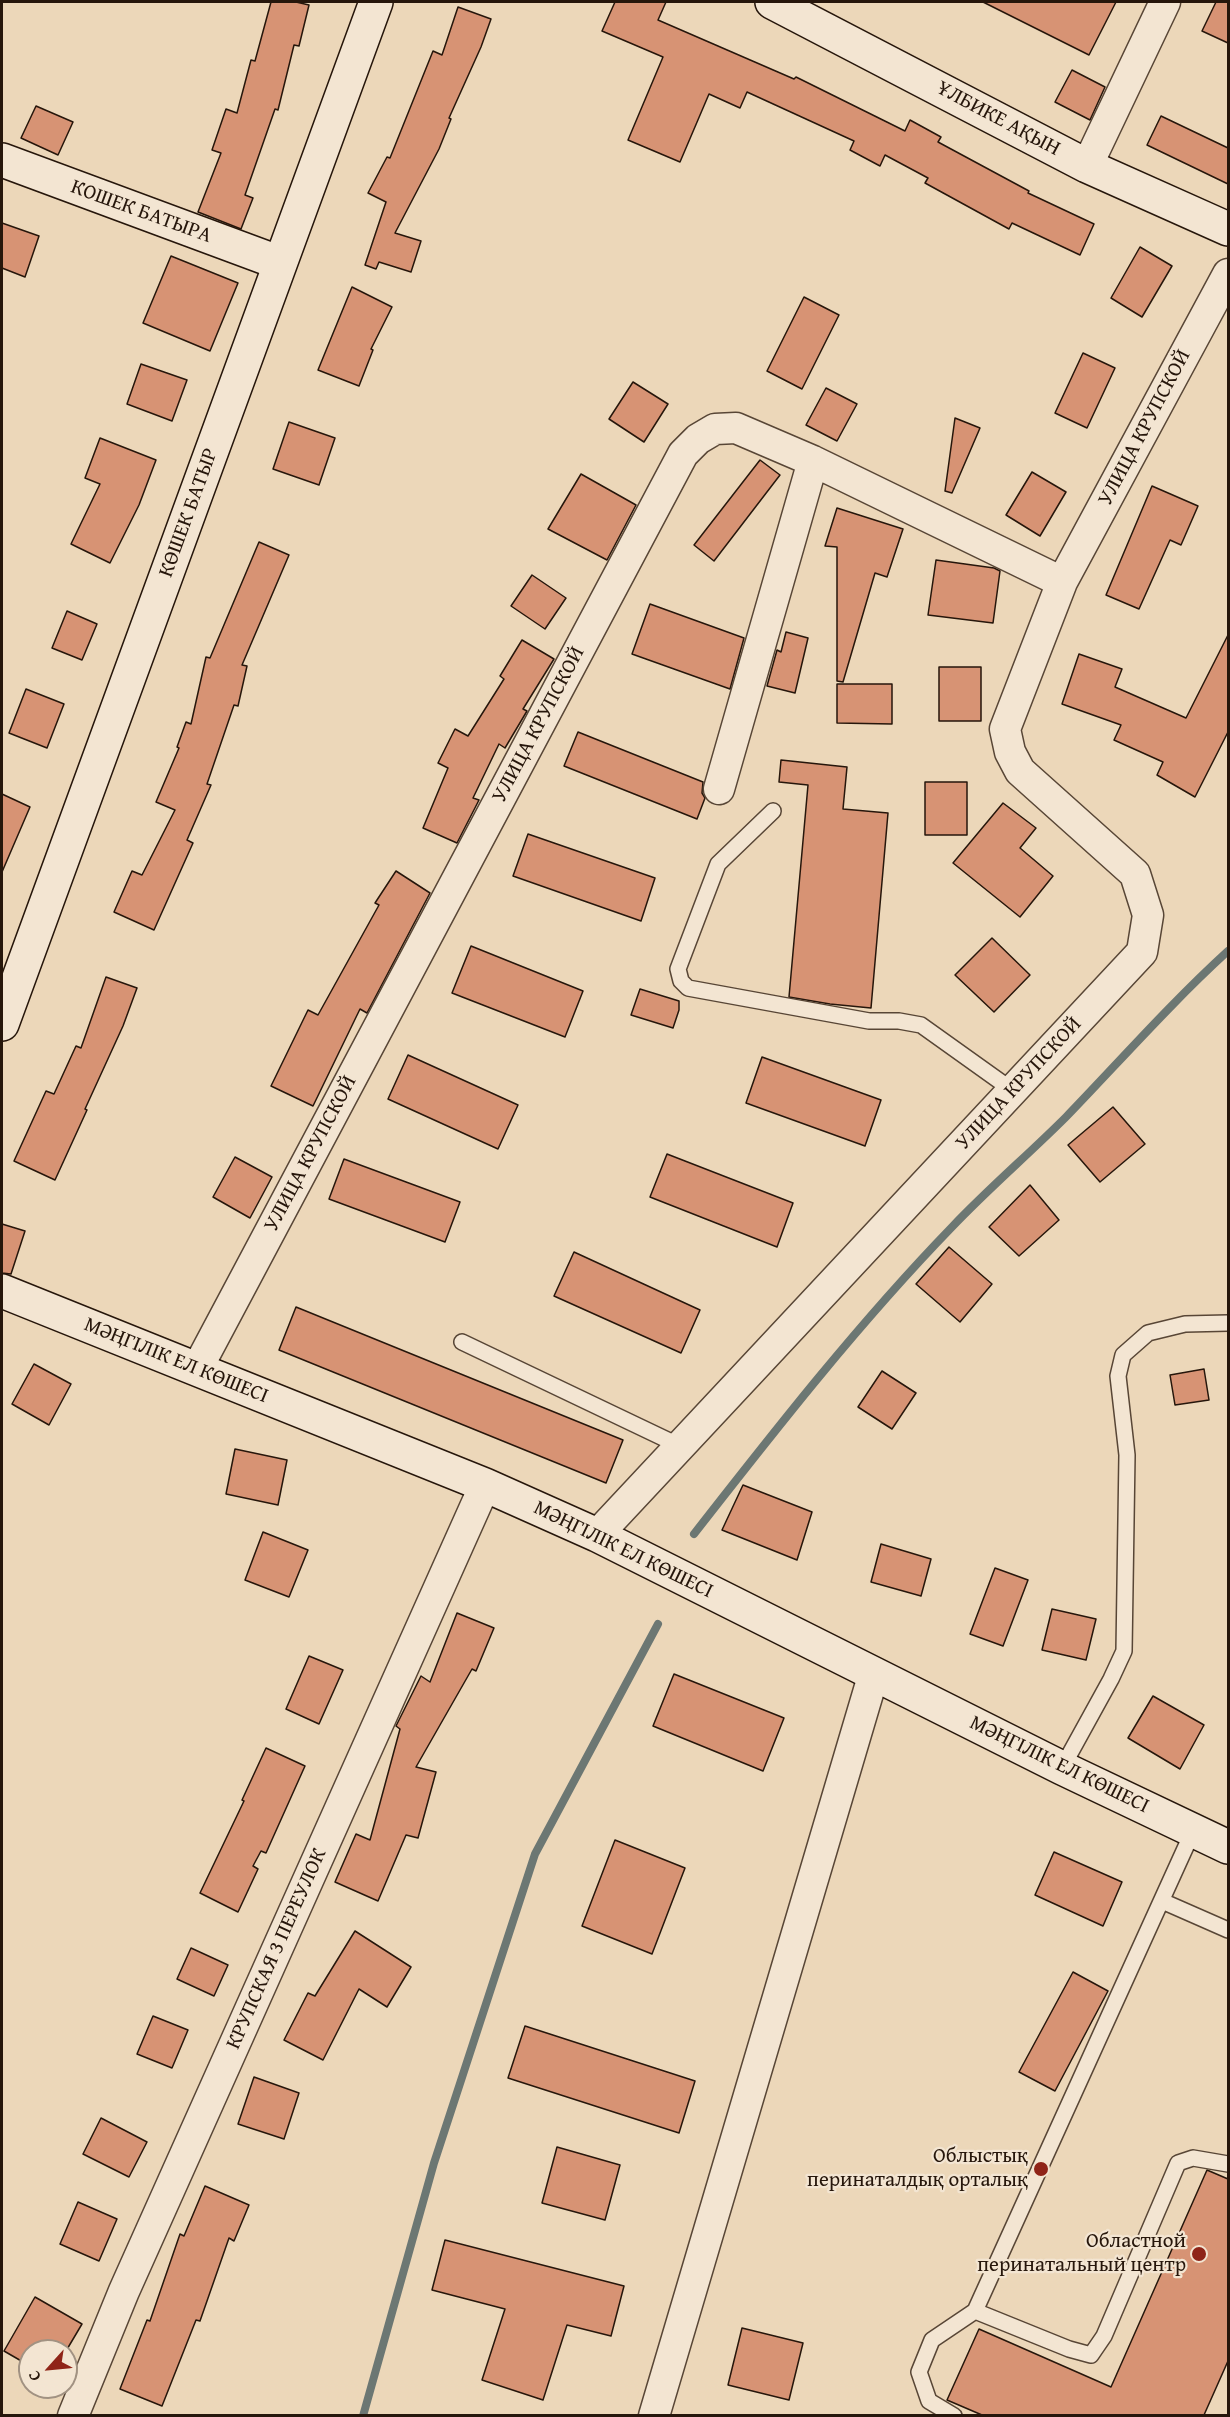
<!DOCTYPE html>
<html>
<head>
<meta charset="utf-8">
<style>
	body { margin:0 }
	#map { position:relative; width:1230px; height:2417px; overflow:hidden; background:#ecd7b9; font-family:"Gentium Book Plus",serif }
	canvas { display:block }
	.frame { position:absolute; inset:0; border:3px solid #26160b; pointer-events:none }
	.north { position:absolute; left:18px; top:2339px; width:60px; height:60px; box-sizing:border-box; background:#f3e5d2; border:2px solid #a19282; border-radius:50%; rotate:243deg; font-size:16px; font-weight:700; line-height:24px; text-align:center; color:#26160b }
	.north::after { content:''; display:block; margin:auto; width:21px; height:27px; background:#8f2418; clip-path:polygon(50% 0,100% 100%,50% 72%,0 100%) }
</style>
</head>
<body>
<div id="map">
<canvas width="1230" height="2417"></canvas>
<div class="frame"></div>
<div class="north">С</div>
</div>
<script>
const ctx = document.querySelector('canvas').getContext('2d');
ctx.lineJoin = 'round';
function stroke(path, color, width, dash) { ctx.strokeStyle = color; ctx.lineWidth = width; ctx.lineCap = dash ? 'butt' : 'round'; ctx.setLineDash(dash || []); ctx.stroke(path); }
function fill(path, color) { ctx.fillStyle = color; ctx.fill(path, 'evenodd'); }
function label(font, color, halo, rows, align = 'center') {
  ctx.font = font + ' "Gentium Book Plus",serif'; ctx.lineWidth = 4.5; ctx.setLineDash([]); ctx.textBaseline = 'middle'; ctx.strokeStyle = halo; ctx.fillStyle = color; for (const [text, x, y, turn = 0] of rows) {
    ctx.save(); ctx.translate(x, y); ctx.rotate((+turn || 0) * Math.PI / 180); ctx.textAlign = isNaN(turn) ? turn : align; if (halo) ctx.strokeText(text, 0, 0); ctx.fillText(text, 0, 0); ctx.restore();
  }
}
const stream = new Path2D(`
	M 694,1534 C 776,1429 859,1323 952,1227 C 988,1189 1029,1154 1066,1117 C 1120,1061 1171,1003 1228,951
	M 363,2416 L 434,2163 L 535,1854 L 658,1624`);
const building = new Path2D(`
	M 271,2 L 296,2 L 309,5 L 299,46 L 294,45 L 278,110 L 275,109 L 245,195 L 253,198 L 241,229 L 198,212 L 221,153 L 212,150 L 226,109 L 237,113 L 251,60 L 255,61 Z
	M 615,2 L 666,2 L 658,20 L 794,79 L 796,77 L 905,131 L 910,120 L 941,137 L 938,142 L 1029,191 L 1028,193 L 1094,224 L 1080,255 L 1012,223 L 1009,229 L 925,183 L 928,178 L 885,155 L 880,166 L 850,150 L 854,141 L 747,92 L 740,108 L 709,94 L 680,162 L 628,140 L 663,57 L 602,31 Z
	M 983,2 L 1116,2 L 1089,55 Z
	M 1216,2 L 1228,2 L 1228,43 L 1202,31 Z
	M 458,7 L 491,19 L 481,47 L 449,118 L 451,119 L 439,149 L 395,233 L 421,241 L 411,272 L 379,262 L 376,269 L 365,265 L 386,202 L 368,193 L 387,157 L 390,158 L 433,51 L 442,55 Z
	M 1072,70 L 1105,87 L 1090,120 L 1055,102 Z
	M 36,106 L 73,122 L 58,155 L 21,138 Z
	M 1161,116 L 1228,148 L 1228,184 L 1147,145 Z
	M 2,223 L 39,236 L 25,277 L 2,268 Z
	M 1140,247 L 1172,266 L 1142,317 L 1111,298 Z
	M 171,256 L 238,283 L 210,351 L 143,323 Z
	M 352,287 L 392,307 L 371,349 L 373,350 L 359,386 L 318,370 Z
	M 804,297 L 839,315 L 802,389 L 767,371 Z
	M 1083,353 L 1115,368 L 1087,428 L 1055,413 Z
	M 141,364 L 187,380 L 172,421 L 127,404 Z
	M 633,382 L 668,404 L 644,442 L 609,419 Z
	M 826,388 L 857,404 L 837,441 L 806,425 Z
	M 955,418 L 980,428 L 952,493 L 945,491 Z
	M 289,422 L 335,438 L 319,485 L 273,469 Z
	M 100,438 L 156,460 L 139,505 L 110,563 L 71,544 L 100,484 L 85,478 Z
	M 760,460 L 780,475 L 714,561 L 694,545 Z
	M 1032,472 L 1066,492 L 1040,536 L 1006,515 Z
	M 581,474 L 636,505 L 607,560 L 548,529 Z
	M 1152,486 L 1198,506 L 1181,545 L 1170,540 L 1139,609 L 1106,595 Z
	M 837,508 L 903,529 L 887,577 L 875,573 L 843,682 L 837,681 L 837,547 L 825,546 Z
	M 259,542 L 289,555 L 242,665 L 247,666 L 238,706 L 234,705 L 207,784 L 211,785 L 187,840 L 193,843 L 154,930 L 114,912 L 132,871 L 142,875 L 175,810 L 156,802 L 179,748 L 177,747 L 186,722 L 191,724 L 206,657 L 210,658 Z
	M 936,560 L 994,568 L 1000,571 L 993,623 L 928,615 Z
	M 532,575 L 566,598 L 545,629 L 511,606 Z
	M 650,604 L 744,638 L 730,689 L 632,654 Z
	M 67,611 L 97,624 L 82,660 L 52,648 Z
	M 786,632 L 808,638 L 795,693 L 767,686 L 777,650 L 781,652 Z
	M 1228,635 L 1228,732 L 1195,797 L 1157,775 L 1163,762 L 1114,740 L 1121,725 L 1062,704 L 1079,654 L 1122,669 L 1115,687 L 1186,718 Z
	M 522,640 L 554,659 L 523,709 L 527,711 L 505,748 L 499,744 L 473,798 L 479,800 L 457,843 L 423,828 L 448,768 L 438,763 L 455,729 L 468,736 L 504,679 L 500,676 Z
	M 939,667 L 981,667 L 981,721 L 939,721 Z
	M 837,684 L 892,684 L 892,724 L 837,723 Z
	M 26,689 L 64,704 L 47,748 L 9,733 Z
	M 578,732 L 703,782 L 702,793 L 705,798 L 697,819 L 564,766 Z
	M 781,760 L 847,767 L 843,809 L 888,813 L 871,1008 L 830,1004 L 789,997 L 808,785 L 779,782 Z
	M 925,782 L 967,782 L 967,835 L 925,835 Z
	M 2,794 L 30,807 L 2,872 Z
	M 1003,803 L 1036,828 L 1020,848 L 1053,876 L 1020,917 L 953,863 Z
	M 528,834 L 655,878 L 641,921 L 513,876 Z
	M 396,871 L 430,893 L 367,1013 L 360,1009 L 313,1106 L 271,1086 L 308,1010 L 318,1015 L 379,905 L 375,903 Z
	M 992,938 L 1030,975 L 994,1012 L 955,975 Z
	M 471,946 L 583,991 L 565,1037 L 452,993 Z
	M 106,977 L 137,988 L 123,1026 L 85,1109 L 87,1110 L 55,1180 L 14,1161 L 46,1091 L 54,1094 L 76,1046 L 81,1048 Z
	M 640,989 L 679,1001 L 679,1010 L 673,1028 L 631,1015 Z
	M 408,1055 L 518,1105 L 498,1149 L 388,1099 Z
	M 762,1057 L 881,1100 L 865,1146 L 746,1103 Z
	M 1113,1107 L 1145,1144 L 1100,1182 L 1068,1145 Z
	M 667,1154 L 793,1203 L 777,1247 L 650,1197 Z
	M 235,1157 L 272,1177 L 250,1218 L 213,1197 Z
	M 344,1159 L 460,1202 L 445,1242 L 329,1199 Z
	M 1030,1185 L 1059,1220 L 1019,1256 L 989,1227 Z
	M 2,1224 L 25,1231 L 11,1274 L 2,1273 Z
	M 949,1247 L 992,1284 L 960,1322 L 916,1284 Z
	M 574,1252 L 700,1310 L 681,1353 L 554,1296 Z
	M 296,1307 L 623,1440 L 606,1483 L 279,1350 Z
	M 34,1364 L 71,1384 L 49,1425 L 12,1404 Z
	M 1204,1369 L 1209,1400 L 1175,1405 L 1170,1375 Z
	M 882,1371 L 916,1393 L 892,1429 L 858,1407 Z
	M 235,1449 L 287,1460 L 278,1505 L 226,1494 Z
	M 743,1485 L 812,1512 L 797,1560 L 722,1530 Z
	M 263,1532 L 308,1550 L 289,1597 L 245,1580 Z
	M 881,1544 L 931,1559 L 921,1596 L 871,1582 Z
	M 995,1568 L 1028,1580 L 1003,1646 L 970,1634 Z
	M 1052,1609 L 1096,1619 L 1086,1660 L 1042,1650 Z
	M 457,1613 L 494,1628 L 476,1671 L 472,1669 L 416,1767 L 436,1772 L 418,1838 L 406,1835 L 378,1901 L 335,1882 L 356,1834 L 370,1840 L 400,1729 L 396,1726 L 421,1676 L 430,1682 Z
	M 309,1656 L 343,1670 L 319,1724 L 286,1709 Z
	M 674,1674 L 784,1718 L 763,1771 L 653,1726 Z
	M 1153,1696 L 1204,1725 L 1180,1769 L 1128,1738 Z
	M 266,1748 L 305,1766 L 266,1853 L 261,1851 L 253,1866 L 258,1869 L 238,1912 L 200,1893 L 244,1801 L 242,1800 Z
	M 615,1840 L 685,1868 L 652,1954 L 582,1926 Z
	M 1054,1852 L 1122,1882 L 1103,1926 L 1035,1895 Z
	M 355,1931 L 411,1967 L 387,2007 L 359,1989 L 323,2060 L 284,2040 L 308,1993 L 315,1996 Z
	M 191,1948 L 228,1965 L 214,1996 L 177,1979 Z
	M 1073,1972 L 1108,1991 L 1055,2091 L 1019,2072 Z
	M 153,2016 L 188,2030 L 172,2068 L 137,2054 Z
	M 525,2026 L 695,2081 L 679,2133 L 508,2078 Z
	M 254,2077 L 299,2093 L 284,2139 L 238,2124 Z
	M 101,2118 L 147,2142 L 129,2177 L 83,2154 Z
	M 557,2147 L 620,2165 L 605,2220 L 542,2203 Z
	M 1207,2170 L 1228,2179 L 1228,2361 L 1204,2415 L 982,2415 L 947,2400 L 979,2329 L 1111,2387 Z
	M 205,2186 L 249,2205 L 234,2241 L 229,2238 L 200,2321 L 196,2320 L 162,2406 L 120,2389 L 147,2320 L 150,2321 L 180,2234 L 184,2236 Z
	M 78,2202 L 117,2219 L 99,2261 L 60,2244 Z
	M 445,2240 L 624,2286 L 611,2336 L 567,2325 L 543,2400 L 482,2380 L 505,2309 L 432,2290 Z
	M 35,2297 L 82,2324 L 66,2351 L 30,2351 L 30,2366 L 4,2351 Z
	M 742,2328 L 803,2343 L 789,2400 L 728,2385 Z`);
const lane = new Path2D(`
	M 773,811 L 718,864 L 678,969 L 681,981 L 688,988 L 869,1021 L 899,1021 L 921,1025 L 1012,1090
	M 462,1342 L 680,1446
	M 1062,1768 L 1111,1679 L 1124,1651 L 1127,1455 L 1118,1376 L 1123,1355 L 1148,1333 L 1185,1324 L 1228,1323
	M 1162,1901 L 1228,1930
	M 975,2311 L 1069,2349 L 1091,2355 L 1104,2336 L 1178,2163 L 1193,2158 L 1228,2164
	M 954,2416 L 929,2401 L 919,2372 L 932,2340 L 975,2311 L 1193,1831`);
const street = new Path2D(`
	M 1087,166 L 1165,2
	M 719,789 L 813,461
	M 197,1369 L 683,454 L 698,439 L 715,429 L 736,428 L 813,461 L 1062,582
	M 597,1535 L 1142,952 L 1148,915 L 1135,874 L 1020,771 L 1010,752 L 1005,729 L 1062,582 L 1228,274
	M 73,2416 L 124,2291 L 485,1485
	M 654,2416 L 874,1673`);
const secondary = new Path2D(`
	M 772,2 L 1087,166 L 1228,229
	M 2,160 L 280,263
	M 2,1024 L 376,2
	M 2,1291 L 485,1485 L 597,1535 L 1062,1768 L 1228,1847`);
const markers = [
	[1041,2169,8,"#8f2418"],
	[1199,2254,8,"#8f2418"]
];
const streetNames = [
	["ҰЛБИКЕ АҚЫН",998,119,28],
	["КОШЕК БАТЫРА",141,212,20],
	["УЛИЦА КРУПСКОЙ",1145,428,-62],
	["КӨШЕК БАТЫР",189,513,-70],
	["УЛИЦА КРУПСКОЙ",539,725,-62],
	["УЛИЦА КРУПСКОЙ",1019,1084,-47],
	["УЛИЦА КРУПСКОЙ",311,1154,-62],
	["МӘҢГІЛІК ЕЛ КӨШЕСІ",176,1361,22],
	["МӘҢГІЛІК ЕЛ КӨШЕСІ",623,1550,26],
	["МӘҢГІЛІК ЕЛ КӨШЕСІ",1059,1765,26],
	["КРУПСКАЯ 3 ПЕРЕУЛОК",277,1949,-66]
];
const poiNames = [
	["Облыстық",1028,2157],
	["перинаталдық орталық",1028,2181],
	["Областной",1186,2242],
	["перинатальный центр",1186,2266]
];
stroke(stream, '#6c7773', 8);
fill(building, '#d79374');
stroke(building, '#26160b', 1.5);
stroke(lane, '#584636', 18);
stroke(street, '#584636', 33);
stroke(secondary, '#26160b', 36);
stroke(lane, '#f3e5d2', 15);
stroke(street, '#f3e5d2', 30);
stroke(secondary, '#f3e5d2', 33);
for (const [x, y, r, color] of markers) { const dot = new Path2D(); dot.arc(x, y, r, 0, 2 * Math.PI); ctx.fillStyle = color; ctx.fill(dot); stroke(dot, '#f3e5d2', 2); }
label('21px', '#26160b', '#f3e5d2', streetNames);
label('21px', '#26160b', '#f3e5d2', poiNames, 'right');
</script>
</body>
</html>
